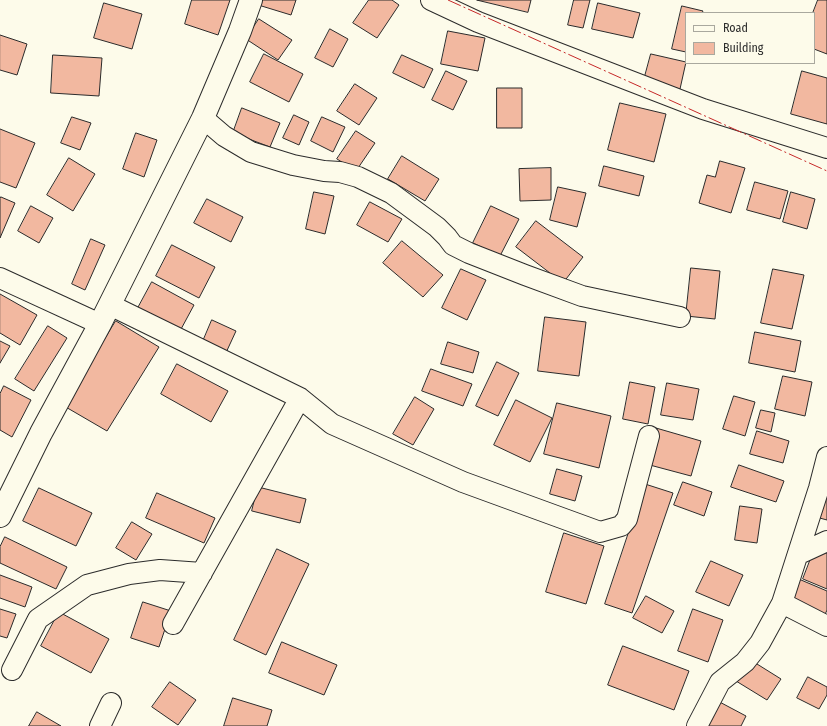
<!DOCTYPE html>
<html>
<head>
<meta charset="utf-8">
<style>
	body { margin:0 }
	#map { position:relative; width:827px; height:726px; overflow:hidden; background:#fdfbea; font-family:"Fira Sans Condensed",sans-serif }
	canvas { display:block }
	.legend { position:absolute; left:685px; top:12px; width:130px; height:52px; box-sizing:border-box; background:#fdfbea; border:1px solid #a9a89e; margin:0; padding:5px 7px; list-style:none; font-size:12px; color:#2b2b2b }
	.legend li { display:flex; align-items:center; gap:8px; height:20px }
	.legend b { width:20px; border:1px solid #a9a89e }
</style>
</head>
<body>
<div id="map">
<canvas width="827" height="726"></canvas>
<ul class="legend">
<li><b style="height:5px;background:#fdfbea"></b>Road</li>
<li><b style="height:11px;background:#f2b8a0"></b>Building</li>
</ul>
</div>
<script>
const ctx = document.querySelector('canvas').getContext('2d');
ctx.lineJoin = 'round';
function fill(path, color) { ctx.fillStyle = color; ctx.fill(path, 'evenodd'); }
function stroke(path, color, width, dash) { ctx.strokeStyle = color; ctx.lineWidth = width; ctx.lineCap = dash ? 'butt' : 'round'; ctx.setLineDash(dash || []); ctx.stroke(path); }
const building = new Path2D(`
	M 192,0 L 230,0 L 218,35 L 185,24 Z
	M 256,0 L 296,0 L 291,15 L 255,4 Z
	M 369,0 L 392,0 L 399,5 L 377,38 L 353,23 Z
	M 477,0 L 531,0 L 528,12 Z
	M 574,0 L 590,0 L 583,28 L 568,25 Z
	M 818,0 L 827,0 L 827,54 L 814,49 L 814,13 L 813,13 Z
	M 104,3 L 142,14 L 132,49 L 94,38 Z
	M 598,3 L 640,13 L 633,38 L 592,29 Z
	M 682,6 L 703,11 L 702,13 L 686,13 L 686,52 L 672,49 Z
	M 259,19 L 292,40 L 278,60 L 246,39 Z
	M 330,29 L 348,39 L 333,67 L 315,58 Z
	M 448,31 L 485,38 L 478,71 L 441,64 Z
	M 0,35 L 27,44 L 17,75 L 0,70 Z
	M 264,54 L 303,74 L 289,102 L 250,82 Z
	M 651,54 L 686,62 L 680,89 L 644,80 Z
	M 53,55 L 102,58 L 99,96 L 51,93 Z
	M 402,55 L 433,69 L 424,88 L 393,73 Z
	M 446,71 L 467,81 L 453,110 L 432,100 Z
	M 802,71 L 827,78 L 827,124 L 791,114 Z
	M 355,84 L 377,98 L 359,125 L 337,111 Z
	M 497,88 L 522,88 L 522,128 L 497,128 Z
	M 620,103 L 666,114 L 654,162 L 608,150 Z
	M 242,108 L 280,123 L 270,147 L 233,133 Z
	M 294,115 L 309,122 L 299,145 L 283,138 Z
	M 72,117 L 91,123 L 80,150 L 61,143 Z
	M 322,117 L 345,127 L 333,152 L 311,141 Z
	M 0,129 L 35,143 L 16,188 L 0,182 Z
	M 356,131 L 375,143 L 356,171 L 337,159 Z
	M 136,133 L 157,140 L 144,177 L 123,169 Z
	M 402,156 L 439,179 L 425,201 L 388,179 Z
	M 69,158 L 95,174 L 73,211 L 47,195 Z
	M 720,161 L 745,168 L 731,213 L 699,203 L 707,175 L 715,177 Z
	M 604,166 L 644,176 L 639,196 L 599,186 Z
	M 551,168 L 551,200 L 520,201 L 519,169 Z
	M 755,182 L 788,191 L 780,219 L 747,210 Z
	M 558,187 L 586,193 L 577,227 L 550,220 Z
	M 314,192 L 334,196 L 325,234 L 306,229 Z
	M 791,192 L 815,199 L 807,229 L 783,222 Z
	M 1,197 L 15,203 L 0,238 L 0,199 Z
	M 207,199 L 243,217 L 231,242 L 194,223 Z
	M 370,202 L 402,219 L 388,242 L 357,225 Z
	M 31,206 L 53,218 L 39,243 L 18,231 Z
	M 491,206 L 519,219 L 500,256 L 473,243 Z
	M 536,221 L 583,257 L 563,283 L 516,247 Z
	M 91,239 L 105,245 L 85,290 L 72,284 Z
	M 402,241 L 443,275 L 423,297 L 383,263 Z
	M 172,245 L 215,267 L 199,298 L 156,276 Z
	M 691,268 L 720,271 L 715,319 L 686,316 Z
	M 461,269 L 486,280 L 467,320 L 442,308 Z
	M 773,269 L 804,275 L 792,329 L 761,323 Z
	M 152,282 L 194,305 L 180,331 L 138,308 Z
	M 0,294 L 37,315 L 20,345 L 0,333 Z
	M 545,317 L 586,322 L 579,376 L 538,371 Z
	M 212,320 L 236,331 L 224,357 L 201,346 Z
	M 116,321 L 159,347 L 107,431 L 64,406 Z
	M 48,326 L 67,338 L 34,391 L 15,379 Z
	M 755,332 L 801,341 L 795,372 L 749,363 Z
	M 0,341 L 10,346 L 0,363 Z
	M 448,342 L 479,352 L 473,373 L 441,364 Z
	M 497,362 L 519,373 L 498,416 L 476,406 Z
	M 177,364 L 228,391 L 211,422 L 161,394 Z
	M 431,369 L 472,384 L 463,406 L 422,391 Z
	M 783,376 L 812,382 L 805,416 L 775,409 Z
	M 630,382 L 655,387 L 648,424 L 623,419 Z
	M 667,383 L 699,389 L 693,420 L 661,415 Z
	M 4,386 L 31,400 L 12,437 L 0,430 L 0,394 Z
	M 734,396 L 755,402 L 745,436 L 723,429 Z
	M 415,397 L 434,409 L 413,445 L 393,434 Z
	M 516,400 L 552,418 L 530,462 L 494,445 Z
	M 557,403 L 611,416 L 599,468 L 544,454 Z
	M 761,410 L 775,413 L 771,432 L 756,428 Z
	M 656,428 L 701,441 L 691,476 L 646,464 Z
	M 757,431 L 789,441 L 783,463 L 750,454 Z
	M 739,465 L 784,481 L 776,502 L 731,487 Z
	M 557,469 L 582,476 L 575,501 L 550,494 Z
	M 827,481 L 827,520 L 816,517 Z
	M 683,482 L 712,492 L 704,516 L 674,505 Z
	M 645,484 L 673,493 L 632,613 L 605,604 Z
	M 258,487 L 306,499 L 300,523 L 252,511 Z
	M 39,488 L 92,513 L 76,546 L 23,521 Z
	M 157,493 L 215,518 L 204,543 L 146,518 Z
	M 740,506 L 762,509 L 757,543 L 735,540 Z
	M 132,522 L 152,534 L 136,560 L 116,548 Z
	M 564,533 L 604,546 L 586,604 L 546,592 Z
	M 5,537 L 67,567 L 56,589 L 0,563 L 0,547 Z
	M 815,548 L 827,553 L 827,589 L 803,579 Z
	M 277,549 L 309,564 L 266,655 L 234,640 Z
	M 711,561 L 743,575 L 729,606 L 696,592 Z
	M 0,575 L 32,587 L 25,607 L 0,598 Z
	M 794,577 L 827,591 L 827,610 L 823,619 L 784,602 Z
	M 646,596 L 674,611 L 662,633 L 633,618 Z
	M 143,602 L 171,611 L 159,647 L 131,638 Z
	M 0,609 L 16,614 L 7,638 L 0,636 Z
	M 693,609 L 723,620 L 708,662 L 678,651 Z
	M 59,612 L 109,639 L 91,673 L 41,646 Z
	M 282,642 L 337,665 L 324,695 L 269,673 Z
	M 623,646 L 689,671 L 674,710 L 608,685 Z
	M 749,659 L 781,679 L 767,700 L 736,681 Z
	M 808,677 L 827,687 L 827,695 L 819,709 L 797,698 Z
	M 170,682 L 196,700 L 178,725 L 152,707 Z
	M 233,698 L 272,710 L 267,726 L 224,726 Z
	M 714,699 L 746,716 L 741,726 L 700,726 Z
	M 37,712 L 61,726 L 29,726 Z`);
const minor = new Path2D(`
	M 431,0 L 478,22 L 703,109 L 827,148
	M 203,118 L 224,136 L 251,152 L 293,165 L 324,171 L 340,172 L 358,177 L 391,193 L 437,227 L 447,237 L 453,245 L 469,253 L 525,275 L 582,296 L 680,317
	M 0,278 L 100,324
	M 110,305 L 300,398 L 332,424 L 463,482 L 600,532 L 621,526 L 627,519 L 649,436
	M 799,554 L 827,541
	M 782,603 L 827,626
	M 173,624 L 300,398
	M 12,670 L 38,619 L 87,585 L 129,574 L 160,570 L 202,573
	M 100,726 L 111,703
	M 697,726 L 720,682 L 745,662 L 760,643 L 782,603 L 819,488 L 827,457`);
const tertiary = new Path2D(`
	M 0,516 L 41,433 L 100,324 L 203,118 L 240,31 L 251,0`);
const power = new Path2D(`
	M 448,0 L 827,171`);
fill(building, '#f2b8a0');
stroke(building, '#2b2b2b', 1);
stroke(minor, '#2b2b2b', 22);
stroke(tertiary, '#2b2b2b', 24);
stroke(minor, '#fdfbea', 20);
stroke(tertiary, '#fdfbea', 22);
stroke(power, '#c62828', 1, [14, 3, 2, 3]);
</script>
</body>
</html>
